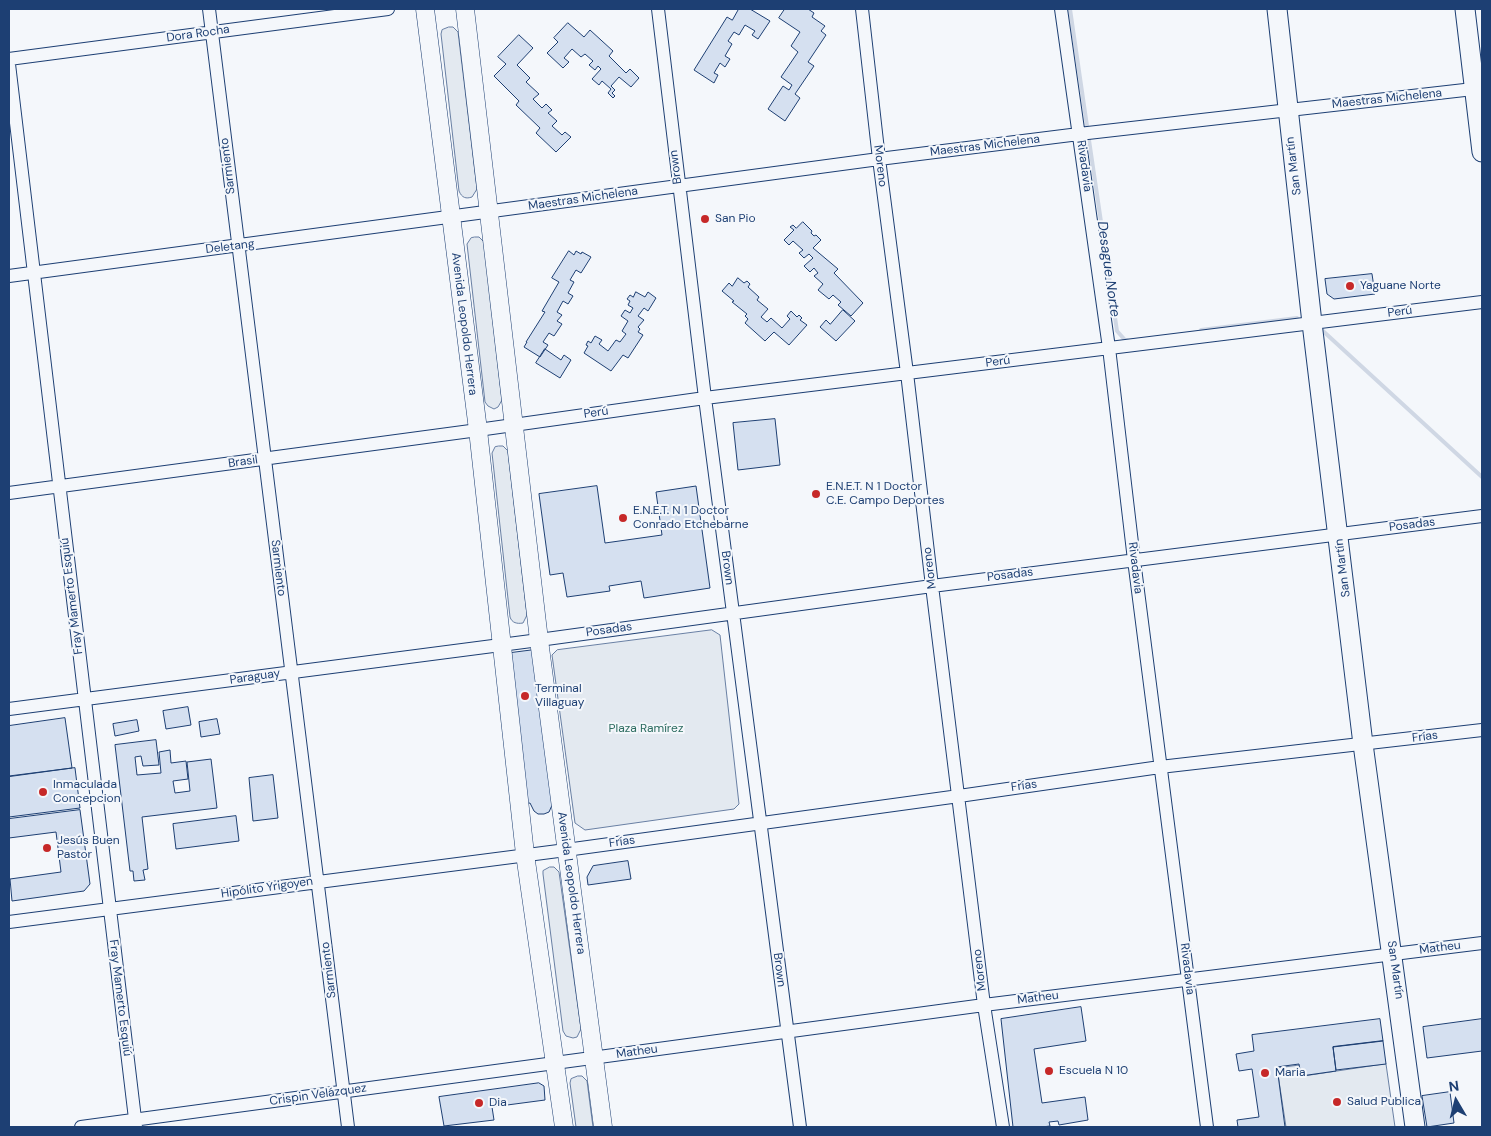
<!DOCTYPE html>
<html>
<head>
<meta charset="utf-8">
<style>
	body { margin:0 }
	#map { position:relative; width:1491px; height:1136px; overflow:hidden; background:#f4f7fb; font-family:"DM Sans",sans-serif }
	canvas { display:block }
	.frame { position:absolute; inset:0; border:10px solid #1d3f73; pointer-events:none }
	.north { position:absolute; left:1431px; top:1076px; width:50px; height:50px; -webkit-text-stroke:4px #f4f7fb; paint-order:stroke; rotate:352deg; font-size:14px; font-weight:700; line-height:20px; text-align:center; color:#1d3f73 }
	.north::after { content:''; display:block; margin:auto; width:18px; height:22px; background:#1d3f73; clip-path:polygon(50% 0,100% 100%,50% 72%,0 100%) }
</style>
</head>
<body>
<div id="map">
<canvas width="1491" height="1136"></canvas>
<div class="frame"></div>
<div class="north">N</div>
</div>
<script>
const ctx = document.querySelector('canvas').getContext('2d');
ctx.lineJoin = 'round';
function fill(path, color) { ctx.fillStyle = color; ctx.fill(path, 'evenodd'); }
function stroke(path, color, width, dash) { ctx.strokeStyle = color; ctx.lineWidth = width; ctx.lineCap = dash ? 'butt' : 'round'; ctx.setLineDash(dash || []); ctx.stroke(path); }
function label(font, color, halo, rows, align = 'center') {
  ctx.font = font + ' "DM Sans",sans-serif'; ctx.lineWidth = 4; ctx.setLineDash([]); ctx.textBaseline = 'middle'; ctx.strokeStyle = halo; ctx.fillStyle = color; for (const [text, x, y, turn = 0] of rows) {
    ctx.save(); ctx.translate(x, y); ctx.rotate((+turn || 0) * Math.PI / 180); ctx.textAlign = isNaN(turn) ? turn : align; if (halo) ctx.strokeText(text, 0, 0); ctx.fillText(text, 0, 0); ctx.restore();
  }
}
const green = new Path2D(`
	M 449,27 L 453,27 L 458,32 L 477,189 L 472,197 C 466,199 462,198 459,191 L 441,34 L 442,30 Z
	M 475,237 L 479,237 L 484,242 L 502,400 L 498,407 L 494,409 L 488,406 L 485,402 L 467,244 L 471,238 Z
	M 499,446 L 503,446 L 508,451 L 527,615 L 523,623 C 517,624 512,623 510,617 L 492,453 L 495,447 Z
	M 712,630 L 720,635 L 739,804 L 734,809 L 585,830 L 575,823 L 552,655 L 557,650 Z
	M 550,867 L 554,867 L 559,872 L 581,1029 L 577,1037 L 573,1038 L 566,1036 L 563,1031 L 543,874 L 543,871 Z
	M 1386,1064 L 1395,1127 L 1286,1127 L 1277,1068 L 1299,1065 L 1301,1076 Z
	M 578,1076 L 582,1076 L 587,1081 L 593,1127 L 576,1127 L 570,1083 L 571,1079 Z`);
const stream = new Path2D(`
	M 1070,9 L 1087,126
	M 1089,140 L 1117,331 L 1125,340 L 1127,340
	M 1201,330 L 1297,318
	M 1323,331 L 1482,477`);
const building = new Path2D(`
	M 739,9 L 750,9 L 770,21 L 758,39 L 752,35 L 755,31 L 745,25 L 739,35 L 734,32 L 728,41 L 732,44 L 725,56 L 730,59 L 725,67 L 720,63 L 714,73 L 718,75 L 714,83 L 694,70 L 727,17 L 732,20 Z
	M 785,9 L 808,9 L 814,13 L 812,17 L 825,26 L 821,31 L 826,35 L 808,62 L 814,66 L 795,94 L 800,98 L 785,121 L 768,109 L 783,86 L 789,90 L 792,85 L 781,77 L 798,52 L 791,46 L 800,32 L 779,18 Z
	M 568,23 L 584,37 L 590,30 L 613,51 L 609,56 L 626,73 L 630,69 L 639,78 L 631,87 L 619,77 L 611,86 L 615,90 L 612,93 L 615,96 L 613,98 L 608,93 L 611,89 L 602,81 L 599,85 L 592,79 L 601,69 L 598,66 L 595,70 L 589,65 L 593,61 L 585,54 L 581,57 L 572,49 L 564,58 L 569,62 L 563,68 L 547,53 L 558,42 L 554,38 Z
	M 519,35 L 533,48 L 517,65 L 530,78 L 526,82 L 539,94 L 533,99 L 542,108 L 546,104 L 552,110 L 548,113 L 557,121 L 552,126 L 562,135 L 565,132 L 571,137 L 556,152 L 536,133 L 540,128 L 516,105 L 519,101 L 494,76 L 506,64 L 498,57 Z
	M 803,222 L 812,231 L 811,233 L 814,236 L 816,235 L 821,240 L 813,248 L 838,269 L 834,273 L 863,303 L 851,316 L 838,305 L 841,302 L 833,295 L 829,299 L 818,290 L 823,284 L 814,276 L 818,273 L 814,268 L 810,272 L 804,266 L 813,258 L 809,254 L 804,258 L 799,253 L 803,250 L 793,241 L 789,245 L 784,240 L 794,230 L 790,227 L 793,225 L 796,228 Z
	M 569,251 L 574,255 L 576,251 L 581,254 L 582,252 L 591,257 L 581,273 L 576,270 L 570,280 L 574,282 L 568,293 L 573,296 L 568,304 L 563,301 L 557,312 L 562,315 L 557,321 L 562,324 L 554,336 L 549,333 L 543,342 L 548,345 L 540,357 L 524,347 L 527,342 L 526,342 L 545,312 L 542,311 L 559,282 L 552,278 Z
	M 1372,274 L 1375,294 L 1334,299 L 1327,294 L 1325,279 Z
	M 738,278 L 744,283 L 747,281 L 750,284 L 748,287 L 759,297 L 757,300 L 768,309 L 761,317 L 767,322 L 771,318 L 782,328 L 790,319 L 787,316 L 791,311 L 797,317 L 799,315 L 802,318 L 800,320 L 807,325 L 789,345 L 774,332 L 765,341 L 745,323 L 748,319 L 745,316 L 747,314 L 732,302 L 734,301 L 722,291 L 729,283 L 732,286 Z
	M 636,292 L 645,297 L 648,292 L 656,298 L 648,311 L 644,308 L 638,316 L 644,320 L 638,327 L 640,329 L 638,332 L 643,335 L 628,358 L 623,355 L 611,371 L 584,353 L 588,346 L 586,345 L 588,341 L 591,343 L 595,336 L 602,340 L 599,344 L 608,351 L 616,340 L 620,342 L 626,334 L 622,331 L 628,321 L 621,316 L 625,310 L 630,313 L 633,308 L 628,305 L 630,301 L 627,299 L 630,295 L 633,297 Z
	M 843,310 L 855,321 L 836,341 L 820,327 L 826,320 L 830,324 Z
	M 545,349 L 561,360 L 564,355 L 571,360 L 560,378 L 536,363 Z
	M 775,419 L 780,465 L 738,470 L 733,423 Z
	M 597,486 L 605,543 L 662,535 L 656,492 L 696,486 L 710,588 L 644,598 L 641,581 L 609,586 L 610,591 L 567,597 L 563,573 L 550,575 L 539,494 Z
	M 534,650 L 553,803 L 549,812 L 544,814 L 538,814 L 534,811 L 530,803 L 524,804 L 503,654 Z
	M 188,707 L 191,725 L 166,729 L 163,711 Z
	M 65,718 L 72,768 L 9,776 L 9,726 Z
	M 217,719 L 220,734 L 201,737 L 199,722 Z
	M 137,720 L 139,731 L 115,736 L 113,724 Z
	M 156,740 L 159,765 L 143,766 L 141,756 L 135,757 L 137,775 L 161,773 L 159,752 L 170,750 L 171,763 L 186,761 L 188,779 L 173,781 L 175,793 L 190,791 L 187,762 L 211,759 L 217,808 L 142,817 L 148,869 L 143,870 L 145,880 L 134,881 L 133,871 L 130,871 L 115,745 Z
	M 75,768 L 80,808 L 9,817 L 9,777 Z
	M 273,775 L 278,818 L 253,821 L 249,778 Z
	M 80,810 L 90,884 L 84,891 L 12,901 L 10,879 L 61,872 L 56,832 L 9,838 L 9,819 Z
	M 236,816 L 239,841 L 176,849 L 173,824 Z
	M 628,861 L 631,879 L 588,885 L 587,877 L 593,866 Z
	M 1081,1007 L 1086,1041 L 1034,1049 L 1042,1103 L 1085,1097 L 1088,1120 L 1059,1125 L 1058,1121 L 1049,1122 L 1050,1126 L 1042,1127 L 1013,1127 L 1001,1019 Z
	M 1380,1019 L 1383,1041 L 1333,1047 L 1336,1071 L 1301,1076 L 1299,1064 L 1277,1067 L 1285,1127 L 1238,1127 L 1237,1120 L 1259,1117 L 1252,1069 L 1239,1071 L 1236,1054 L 1254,1051 L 1252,1035 Z
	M 1482,1019 L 1482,1051 L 1427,1058 L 1423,1027 Z
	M 1383,1041 L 1386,1064 L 1336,1070 L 1333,1047 Z
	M 539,1083 L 544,1086 L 545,1100 L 492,1107 L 494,1120 L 444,1126 L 439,1097 Z
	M 1450,1092 L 1454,1123 L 1427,1127 L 1422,1096 Z`);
const street = new Path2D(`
	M 209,9 L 348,1127
	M 658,9 L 705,398 L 800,1127
	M 862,9 L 879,159 L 907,373 L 932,586 L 984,1005 L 1003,1127
	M 1061,9 L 1109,348 L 1134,560 L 1207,1127
	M 9,59 L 388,9
	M 9,64 L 136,1127
	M 9,276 L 879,159 L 1079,134 L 1482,88
	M 9,493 L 478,430 L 705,398 L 1482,302
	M 9,709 L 539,640 L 932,586 L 1482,516
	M 9,922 L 566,850 L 959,796 L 1160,767 L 1482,730
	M 81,1127 L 984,1005 L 1482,943`);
const secondary = new Path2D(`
	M 425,9 L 478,430 L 525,854 L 564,1127
	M 465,9 L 539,640 L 603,1127`);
const primary = new Path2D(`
	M 1277,9 L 1312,323 L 1363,744 L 1415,1127
	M 1465,9 L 1482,152`);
const markers = [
	[705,219,5,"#c62828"],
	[1350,286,5,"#c62828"],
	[816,494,5,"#c62828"],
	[623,518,5,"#c62828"],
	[525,696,5,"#c62828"],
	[43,792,5,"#c62828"],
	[47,848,5,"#c62828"],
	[1049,1071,5,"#c62828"],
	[1265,1073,5,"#c62828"],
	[1337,1102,5,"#c62828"],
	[479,1103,5,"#c62828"]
];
const streetNames = [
	["Dora Rocha",198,34,-8],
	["Maestras Michelena",1387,99,-6],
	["Maestras Michelena",985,146,-7],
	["Sarmiento",228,166,-97],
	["Moreno",880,166,83],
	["Rivadavia",1084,166,82],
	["San Martín",1294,166,-97],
	["Brown",676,167,-97],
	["Maestras Michelena",583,199,-8],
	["Deletang",230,247,-7],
	["Perú",1400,312,-7],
	["Avenida Leopoldo Herrera",464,324,83],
	["Perú",998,362,-7],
	["Perú",596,413,-8],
	["Brasil",243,462,-8],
	["Posadas",1412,525,-7],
	["Sarmiento",278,568,83],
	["Brown",727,568,83],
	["Moreno",930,568,-97],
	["Rivadavia",1135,568,83],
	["San Martín",1343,568,-97],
	["Posadas",1010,575,-7],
	["Fray Mamerto Esquiú",72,596,-97],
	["Posadas",609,630,-8],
	["Paraguay",255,677,-8],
	["Frías",1425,737,-7],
	["Frías",1024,786,-8],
	["Frías",622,842,-8],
	["Avenida Leopoldo Herrera",571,883,82],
	["Hipólito Yrigoyen",267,888,-8],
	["Matheu",1440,948,-7],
	["Rivadavia",1187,969,83],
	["Sarmiento",329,970,-97],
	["Brown",779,970,83],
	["Moreno",980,970,-97],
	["San Martín",1395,970,82],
	["Fray Mamerto Esquiú",120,998,83],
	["Matheu",1038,998,-7],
	["Matheu",637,1052,-8],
	["Crispin Velázquez",318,1095,-8]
];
const poiNames = [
	["San Pio",715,219],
	["Yaguane Norte",1360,286],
	["E.N.E.T. N 1 Doctor",826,487],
	["C.E. Campo Deportes",826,501],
	["E.N.E.T. N 1 Doctor",633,511],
	["Conrado Etchebarne",633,525],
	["Terminal",535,689],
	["Villaguay",535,703],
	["Inmaculada",53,785],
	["Concepcion",53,799],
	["Jesús Buen",57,841],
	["Pastor",57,855],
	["Escuela N 10",1059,1071],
	["Maria",1275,1073],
	["Salud Publica",1347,1102],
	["Dia",489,1103]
];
const parkNames = [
	["Plaza Ramírez",646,729]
];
const waterNames = [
	["Desague Norte",1108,269,82]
];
fill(green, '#e3e9f0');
stroke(green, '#687fa3', 1);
stroke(stream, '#cfd7e4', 4);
fill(building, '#d5e0f0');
stroke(building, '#1d3f73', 1);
stroke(street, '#1d3f73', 14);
stroke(secondary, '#1d3f73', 19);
stroke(primary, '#1d3f73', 21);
stroke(street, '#f4f7fb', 12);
stroke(secondary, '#f4f7fb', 18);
stroke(primary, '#f4f7fb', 19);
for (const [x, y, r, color] of markers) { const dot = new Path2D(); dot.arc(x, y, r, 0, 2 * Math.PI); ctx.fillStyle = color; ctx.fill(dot); stroke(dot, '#f4f7fb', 2); }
label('12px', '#1d3f73', '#f4f7fb', streetNames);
label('12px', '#1d3f73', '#f4f7fb', poiNames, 'left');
label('12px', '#2c6c60', '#f4f7fb', parkNames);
label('italic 14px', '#1d3f73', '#f4f7fb', waterNames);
</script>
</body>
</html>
